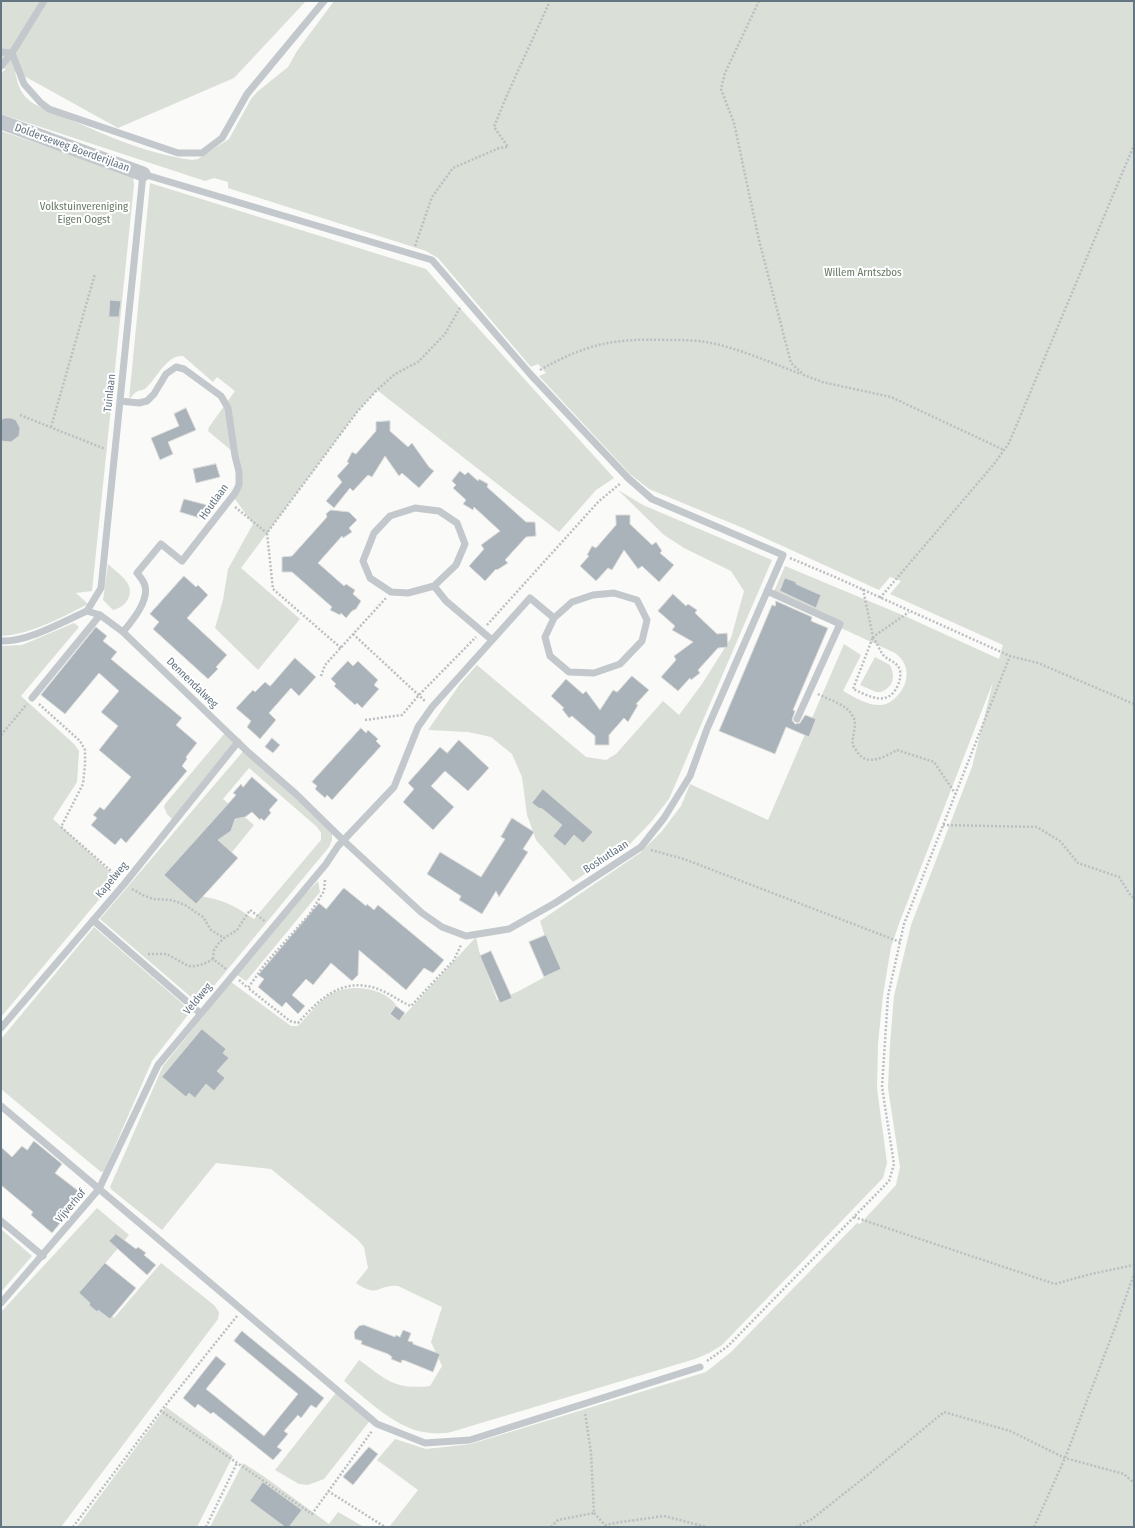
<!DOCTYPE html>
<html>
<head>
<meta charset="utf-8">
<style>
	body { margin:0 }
	#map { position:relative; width:1135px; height:1528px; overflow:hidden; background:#fafaf8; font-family:"Fira Sans Condensed",sans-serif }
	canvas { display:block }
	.frame { position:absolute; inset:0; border:2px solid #657683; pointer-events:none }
</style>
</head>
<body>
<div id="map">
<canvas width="1135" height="1528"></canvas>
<div class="frame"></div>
</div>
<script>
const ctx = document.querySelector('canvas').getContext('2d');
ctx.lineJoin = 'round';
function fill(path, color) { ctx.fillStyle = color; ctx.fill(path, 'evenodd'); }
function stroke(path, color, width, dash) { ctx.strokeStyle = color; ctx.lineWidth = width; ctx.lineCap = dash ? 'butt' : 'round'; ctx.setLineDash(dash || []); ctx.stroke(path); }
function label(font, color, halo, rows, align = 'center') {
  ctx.font = font + ' "Fira Sans Condensed",sans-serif'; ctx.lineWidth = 4; ctx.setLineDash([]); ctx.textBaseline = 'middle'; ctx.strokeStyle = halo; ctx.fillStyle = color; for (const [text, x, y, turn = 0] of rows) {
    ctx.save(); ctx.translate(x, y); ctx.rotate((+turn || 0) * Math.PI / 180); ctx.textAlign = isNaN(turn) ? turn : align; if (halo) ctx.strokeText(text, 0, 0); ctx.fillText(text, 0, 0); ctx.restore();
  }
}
const green = new Path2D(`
	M 1,1 L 306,1 L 234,78 L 118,128 L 15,71 C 19,90 22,98 40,107 C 93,128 135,152 192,160 L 198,159 L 229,139 L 251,99 L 257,92 L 288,67 L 297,51 L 334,1 L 1134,1 L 1134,1527 L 392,1527 L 390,1526 L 418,1490 L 377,1460 L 395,1439 L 426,1449 L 471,1444 L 706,1372 L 731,1352 L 857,1223 L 860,1224 L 896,1185 L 900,1167 L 888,1088 L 890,1044 L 894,996 L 911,925 L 972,767 L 993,682 L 900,921 L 891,947 L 883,995 L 878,1043 L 877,1088 L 887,1163 L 883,1178 L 722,1345 L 709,1353 L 695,1359 L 451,1432 C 407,1441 375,1406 344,1381 L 359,1360 C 387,1380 394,1390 430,1386 L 442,1366 L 431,1342 L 442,1307 L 398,1286 C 377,1284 379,1299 356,1283 L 368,1268 L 364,1247 L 358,1240 L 271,1169 L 216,1163 L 162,1230 L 112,1190 L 110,1187 L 163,1066 L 231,982 L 291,1026 L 298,1026 C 309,1015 318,1001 331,994 C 349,983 384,987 396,1005 L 389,1014 L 399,1021 L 476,937 L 479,951 L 497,1000 L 517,992 L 556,971 L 540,921 L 640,853 L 662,831 L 681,806 L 690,784 L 768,820 L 844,644 L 861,655 L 843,691 C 854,697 868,706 881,705 C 886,705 891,702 895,698 C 909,686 912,665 895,653 L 772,596 L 785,566 L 907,617 L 999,659 L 1003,645 L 890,594 L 901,581 L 890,577 L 879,590 L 743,528 L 649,489 L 630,474 L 539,376 L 546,373 L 545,372 L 538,364 L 531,367 L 438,258 L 426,251 L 228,188 L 228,182 L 214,178 L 205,181 L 1,114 L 1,73 L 6,69 L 1,68 Z
	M 1,131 L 133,176 L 134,185 L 92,591 L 76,593 L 88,604 C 60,618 32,634 1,636 Z
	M 150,183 L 426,269 L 460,308 L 614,478 L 596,490 L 559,532 L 377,390 L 357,412 L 241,568 L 300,619 L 258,670 L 215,628 L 223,600 L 228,569 L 253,524 L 232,495 L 238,479 L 233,452 L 208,431 L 209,427 L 235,391 L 217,377 L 213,382 L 183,356 C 167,354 156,379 146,388 C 144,390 141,390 138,391 C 134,393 131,397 129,400 Z
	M 618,490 L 643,505 L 772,560 L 669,799 L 651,822 L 630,844 L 573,882 L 536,840 L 527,815 L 522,777 L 512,754 L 491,737 L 468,732 L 428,730 L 460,684 L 477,665 L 586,757 L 606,760 L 616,754 L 663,701 L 679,715 L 702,684 L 731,638 L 744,591 L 731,571 L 684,548 L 664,535 Z
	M 108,564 C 118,574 136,583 128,599 C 125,605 120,608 113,610 L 103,600 Z
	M 74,623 L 79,627 L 21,696 L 74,744 L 79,751 L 77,782 L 53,819 L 117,878 L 1,1017 L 1,646 L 22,645 Z
	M 875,657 L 890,665 C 896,677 893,687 881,692 L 876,692 L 860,685 Z
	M 225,733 L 236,743 L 172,819 L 167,814 L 164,807 L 165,804 Z
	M 245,749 L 332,833 L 332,840 L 329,847 L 199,1004 L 100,919 ZM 249,768 L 317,827 L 321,833 L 321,840 L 254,919 C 231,903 221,899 193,895 L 206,884 L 254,825 L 223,799 Z
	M 318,881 L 320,892 L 248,979 L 246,981 L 237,975 L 306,893 Z
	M 94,927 L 191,1011 L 152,1061 L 104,1171 L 101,1172 L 1,1089 L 1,1039 Z
	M 97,1208 L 129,1235 L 82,1291 L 114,1318 L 161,1263 L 214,1305 L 219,1312 L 218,1319 L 61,1527 L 1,1527 L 1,1312 Z
	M 1,1229 L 32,1256 L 1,1292 Z
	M 338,1390 L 372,1418 L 324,1479 L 308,1485 L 299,1484 L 275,1470 Z
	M 166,1407 L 233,1456 L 197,1527 L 77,1527 Z
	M 243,1463 L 262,1475 L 329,1524 L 338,1512 L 364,1527 L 210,1527 Z`);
const building = new Path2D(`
	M 110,300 L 121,301 L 119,317 L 109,317 Z
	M 186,408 L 196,430 L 168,442 L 173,454 L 160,460 L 151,438 L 179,426 L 174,414 Z
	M 5,418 L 11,418 L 16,420 L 20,428 L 19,436 L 11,442 L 1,441 L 1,420 Z
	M 390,421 L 390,431 L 408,447 L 412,443 L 429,467 L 434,471 L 419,488 L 402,473 L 399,476 L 385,456 L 372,477 L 368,475 L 353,491 L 350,488 L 334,508 L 326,501 L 342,482 L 337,476 L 349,463 L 347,462 L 352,452 L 356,454 L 376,431 L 376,422 Z
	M 216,464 L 220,477 L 196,483 L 193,469 Z
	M 460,471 L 465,475 L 468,472 L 478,481 L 479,479 L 488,484 L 487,487 L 526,522 L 535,522 L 536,536 L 526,537 L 505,560 L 508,563 L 497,570 L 496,569 L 485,581 L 469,566 L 484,549 L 481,545 L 500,531 L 474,507 L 473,510 L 463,504 L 466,500 L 453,488 L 456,485 L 452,481 Z
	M 184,499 L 207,505 L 203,519 L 180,512 Z
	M 331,510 L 349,512 L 357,520 L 349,528 L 352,532 L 343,538 L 342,536 L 318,563 L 344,586 L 346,584 L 355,590 L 353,594 L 361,601 L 356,609 L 352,611 L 346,618 L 341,613 L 340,615 L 330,610 L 332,607 L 292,572 L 282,572 L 282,557 L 292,556 L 327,517 L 326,514 Z
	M 616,515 L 630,515 L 630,524 L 652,545 L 656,542 L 662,551 L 660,553 L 674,565 L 659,582 L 642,566 L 638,569 L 624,550 L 612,570 L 608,568 L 596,581 L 580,566 L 589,556 L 587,555 L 592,546 L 596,548 L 616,525 Z
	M 184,576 L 196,587 L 198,585 L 208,595 L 187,618 L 227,655 L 216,667 L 218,669 L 208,679 L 153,629 L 159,622 L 150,614 Z
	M 785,578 L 796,582 L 796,584 L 821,595 L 816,608 L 780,591 Z
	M 673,594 L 686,606 L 688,604 L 697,610 L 695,613 L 717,634 L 727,633 L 728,647 L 718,648 L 698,670 L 700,673 L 691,680 L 690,678 L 678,691 L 661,677 L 676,660 L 674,656 L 693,642 L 672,630 L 675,626 L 658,611 Z
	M 776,601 L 812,617 L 811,621 L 828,628 L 793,710 L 795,711 L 792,720 L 795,724 L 800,723 L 805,715 L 816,719 L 809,737 L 786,727 L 775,754 L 719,731 L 772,605 L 775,606 Z
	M 96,627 L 107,636 L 103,641 L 117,652 L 111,659 L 182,718 L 176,725 L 197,743 L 186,757 L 187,759 L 182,766 L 187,771 L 126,843 L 121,838 L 115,845 L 91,825 L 97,818 L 93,815 L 100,807 L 104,810 L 131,777 L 99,750 L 118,726 L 101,712 L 119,691 L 99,673 L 65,714 L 41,695 Z
	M 295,658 L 316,677 L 299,696 L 291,688 L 269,713 L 276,720 L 260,739 L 247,727 L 251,721 L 236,708 L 253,690 L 255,692 L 265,682 L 270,686 Z
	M 348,661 L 353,666 L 358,661 L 378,680 L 374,685 L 379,689 L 362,708 L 357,703 L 355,705 L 334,686 L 336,684 L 331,679 Z
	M 632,676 L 649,690 L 636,704 L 638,705 L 628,722 L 624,718 L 609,735 L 609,745 L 595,745 L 595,736 L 572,716 L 569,718 L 562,709 L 564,708 L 551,696 L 566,679 L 583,694 L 586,691 L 600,710 L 613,690 L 617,692 Z
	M 361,728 L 366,733 L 368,730 L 378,739 L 376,741 L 381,746 L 332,800 L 327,795 L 325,798 L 315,789 L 317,786 L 312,782 Z
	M 272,738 L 280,745 L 273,753 L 265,747 Z
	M 459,740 L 489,768 L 468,791 L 445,771 L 431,786 L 454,807 L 433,830 L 403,802 L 414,789 L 408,783 L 440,747 L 447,753 Z
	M 252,777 L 278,800 L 269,810 L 271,813 L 264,821 L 261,818 L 260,820 L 252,812 L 245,817 L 235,819 L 231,831 L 218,840 L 238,858 L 196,904 L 164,875 L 236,795 L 233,793 L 241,784 L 243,787 Z
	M 543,789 L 593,832 L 583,843 L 574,835 L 565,846 L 553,836 L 562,825 L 541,808 L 540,809 L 532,803 Z
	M 512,818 L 534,832 L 523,849 L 528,852 L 499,897 L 496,891 L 482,914 L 459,900 L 461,896 L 427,874 L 440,852 L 481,877 L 505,839 L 501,837 Z
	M 344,888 L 366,906 L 367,904 L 374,910 L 378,905 L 444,960 L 433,973 L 424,968 L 406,990 L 359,950 L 358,975 L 352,981 L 331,963 L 313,985 L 306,979 L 292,995 L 305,1006 L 298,1014 L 286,1002 L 282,1007 L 258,987 L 264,979 L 258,975 L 319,903 L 326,909 Z
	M 546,935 L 561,969 L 544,977 L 529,942 Z
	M 491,951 L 512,998 L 500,1003 L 480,956 Z
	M 396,1006 L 405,1013 L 399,1021 L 390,1014 Z
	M 202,1029 L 226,1049 L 223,1053 L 229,1058 L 217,1071 L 225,1078 L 214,1091 L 206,1084 L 195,1098 L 189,1093 L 186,1097 L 162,1077 Z
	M 34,1141 L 62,1164 L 55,1173 L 81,1193 L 62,1216 L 65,1217 L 52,1233 L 31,1215 L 33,1212 L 1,1185 L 1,1147 L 12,1157 L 22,1146 L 27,1150 Z
	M 116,1234 L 136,1249 L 138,1247 L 146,1253 L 144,1255 L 156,1265 L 147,1275 L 109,1241 Z
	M 105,1263 L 136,1288 L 110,1319 L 98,1310 L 97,1312 L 89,1305 L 90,1303 L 79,1293 Z
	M 364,1325 L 395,1337 L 396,1335 L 400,1337 L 403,1330 L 411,1333 L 408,1341 L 413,1342 L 413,1344 L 440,1354 L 433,1372 L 406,1361 L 402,1360 L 401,1363 L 391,1359 L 392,1357 L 388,1354 L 361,1344 L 362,1341 L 355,1339 L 354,1332 L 359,1326 Z
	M 242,1331 L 324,1398 L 316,1408 L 311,1405 L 301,1418 L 298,1415 L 284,1431 L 288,1434 L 277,1447 L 282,1450 L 273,1460 L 213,1412 L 211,1414 L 198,1404 L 195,1408 L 183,1398 L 216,1356 L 226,1364 L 206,1389 L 264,1436 L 298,1394 L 234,1341 Z
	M 369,1447 L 378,1454 L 353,1485 L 343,1477 Z
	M 263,1482 L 302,1510 L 289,1527 L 285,1527 L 250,1501 Z`);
const path = new Path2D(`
	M 759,1 L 725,73 L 721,89 L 734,123 L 759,240 L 791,363 L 804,375 L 822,382 L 891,397 L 1004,450
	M 415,246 L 432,197 L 453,168 L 499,148 L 508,147 L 494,127 L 507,95 L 550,1
	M 540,370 C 586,344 614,338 667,340 C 680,340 694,340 706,342 C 739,348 771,363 801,374
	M 20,415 L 105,449
	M 51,427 L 95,274
	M 235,507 L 267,533
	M 790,558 L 835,577 L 1010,656 L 1038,663 L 1134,704
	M 863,589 L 873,637 L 909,612
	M 880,598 L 994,464 L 1009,443 L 1134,145
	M 487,625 L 599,501 L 621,483
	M 353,634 L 426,702
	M 873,637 C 877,643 880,651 884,656 C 890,661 897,662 900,670 C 901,676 900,680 898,685 C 888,708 869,696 853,689 Z
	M 341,648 L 273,589 L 267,533 L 357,412 L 377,390 L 395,374 L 418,362 L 445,334 L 461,306
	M 321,676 L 325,665 L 386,598
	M 818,694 C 829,700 846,704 852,715 C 859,724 851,735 853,745 C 854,748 857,751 858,753 C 868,767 886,756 897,750 L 934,762 L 955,793
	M 39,704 L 80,741 L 85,750 L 85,765 L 83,784 L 61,827 L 118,877
	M 365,720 L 402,715 L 419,695 L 476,637
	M 1,735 L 27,704
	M 943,825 L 1037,827 L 1060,841 L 1078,863 L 1119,877 L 1131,896 L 1134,898
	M 651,850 L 684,859 L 900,942
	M 325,880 L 324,891 L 309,915 L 265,964 L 248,988 L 290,1021 L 298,1023 C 319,999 343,976 378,989 C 389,993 399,1001 411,1006 L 454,960 L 461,945
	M 132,889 L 143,895 L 153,899 L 172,900 L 185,905 L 203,917 L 211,930 L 224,938
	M 148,954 L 167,954 L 188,966 C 197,967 205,964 213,959 L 226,969
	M 213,959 L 214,950 L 219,943 L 224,938 L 237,930 L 250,910 L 266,922
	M 239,980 L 248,988
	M 854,1217 L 1055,1284 L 1091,1274 L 1134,1265
	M 237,1316 L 161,1411 L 312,1514 L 372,1431
	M 707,1361 L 728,1346 L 889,1181 L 894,1164 L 882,1087 L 888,996 L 904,924 L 1010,656
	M 328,1491 L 385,1527
	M 594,1513 L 605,1525 L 621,1522 L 664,1516 L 707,1527
	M 73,1527 L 161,1411
	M 206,1527 L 237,1463
	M 551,1527 L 558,1520 L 594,1513 L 591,1453 L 585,1412
	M 796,1527 L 812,1519 L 870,1473 L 944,1412 L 1010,1431 L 1065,1458 L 1124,1474 L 1134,1483
	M 1034,1527 L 1065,1458 L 1116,1325 L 1134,1274`);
const lane = new Path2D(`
	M 1,52 L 12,53 L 44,1
	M 1,66 L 12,53 L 24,84 L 41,103 L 49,109 L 178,153 L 202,153 L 222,138 L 247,94 L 324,1
	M 120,401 L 139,403 L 147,401 L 154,394 L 166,374 L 176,367 L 184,369 L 221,396 L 228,408 L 235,456 L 239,472 L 239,485 L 235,493 L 182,561 L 161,544 L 137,573 C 140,577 144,581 145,586 C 149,601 132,621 123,632
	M 434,586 L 456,565 L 465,544 L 457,523 L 439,511 L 415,508 L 390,516 L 374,533 L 363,561 L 370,578 L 391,592 L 408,593 L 434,586 L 446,601 L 492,640
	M 767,591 L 840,624 L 797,719
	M 1,641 C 28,642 62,622 87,611 L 100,615 L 123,632 L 249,753 L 296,794 L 344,841 L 422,913 L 442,927 L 466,936 L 509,929 L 555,903 L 641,847 L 664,818 L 690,776 L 707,729 L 783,555 L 652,499 L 628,478 L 531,375 L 432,260 L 143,174 L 101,588 L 87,611
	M 32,698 L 100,615
	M 93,920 L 200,1013
	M 1,1028 L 125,883 L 238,742
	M 1,1106 L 377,1424 L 425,1443 L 470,1440 L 700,1367
	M 1,1221 L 43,1256
	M 1,1303 L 99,1189 L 158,1065 L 326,864 L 338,846 L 394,787 L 418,727 L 432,707 L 530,598 L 554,618 L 545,637 L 550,656 L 569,672 L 594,673 L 620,664 L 642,641 L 647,620 L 637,600 L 614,593 L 593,595 L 572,602 L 554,618`);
const street = new Path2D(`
	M 1,122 L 143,174`);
const streetNames = [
	["Dolderseweg Boerderijlaan",72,148,20],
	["Tuinlaan",110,393,-84],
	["Houtlaan",214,502,-54],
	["Dennendalweg",192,683,44],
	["Boshutlaan",606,857,-33],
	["Kapelweg",112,880,-50],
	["Veldweg",198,999,-50],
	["Vijverhof",71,1206,-50]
];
const parkNames = [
	["Volkstuinvereniging",84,207],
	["Eigen Oogst",84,220],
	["Willem Arntszbos",863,273]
];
fill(green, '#dadfd7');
fill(building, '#aab3b9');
stroke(building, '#dcdcda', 1);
stroke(path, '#bbbfc2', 2.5, [2, 2]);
stroke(lane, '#c3c8cc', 7);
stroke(street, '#c3c8cc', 15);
label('11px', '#657683', '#fff', streetNames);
label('11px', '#687a64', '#fff', parkNames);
</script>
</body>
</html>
